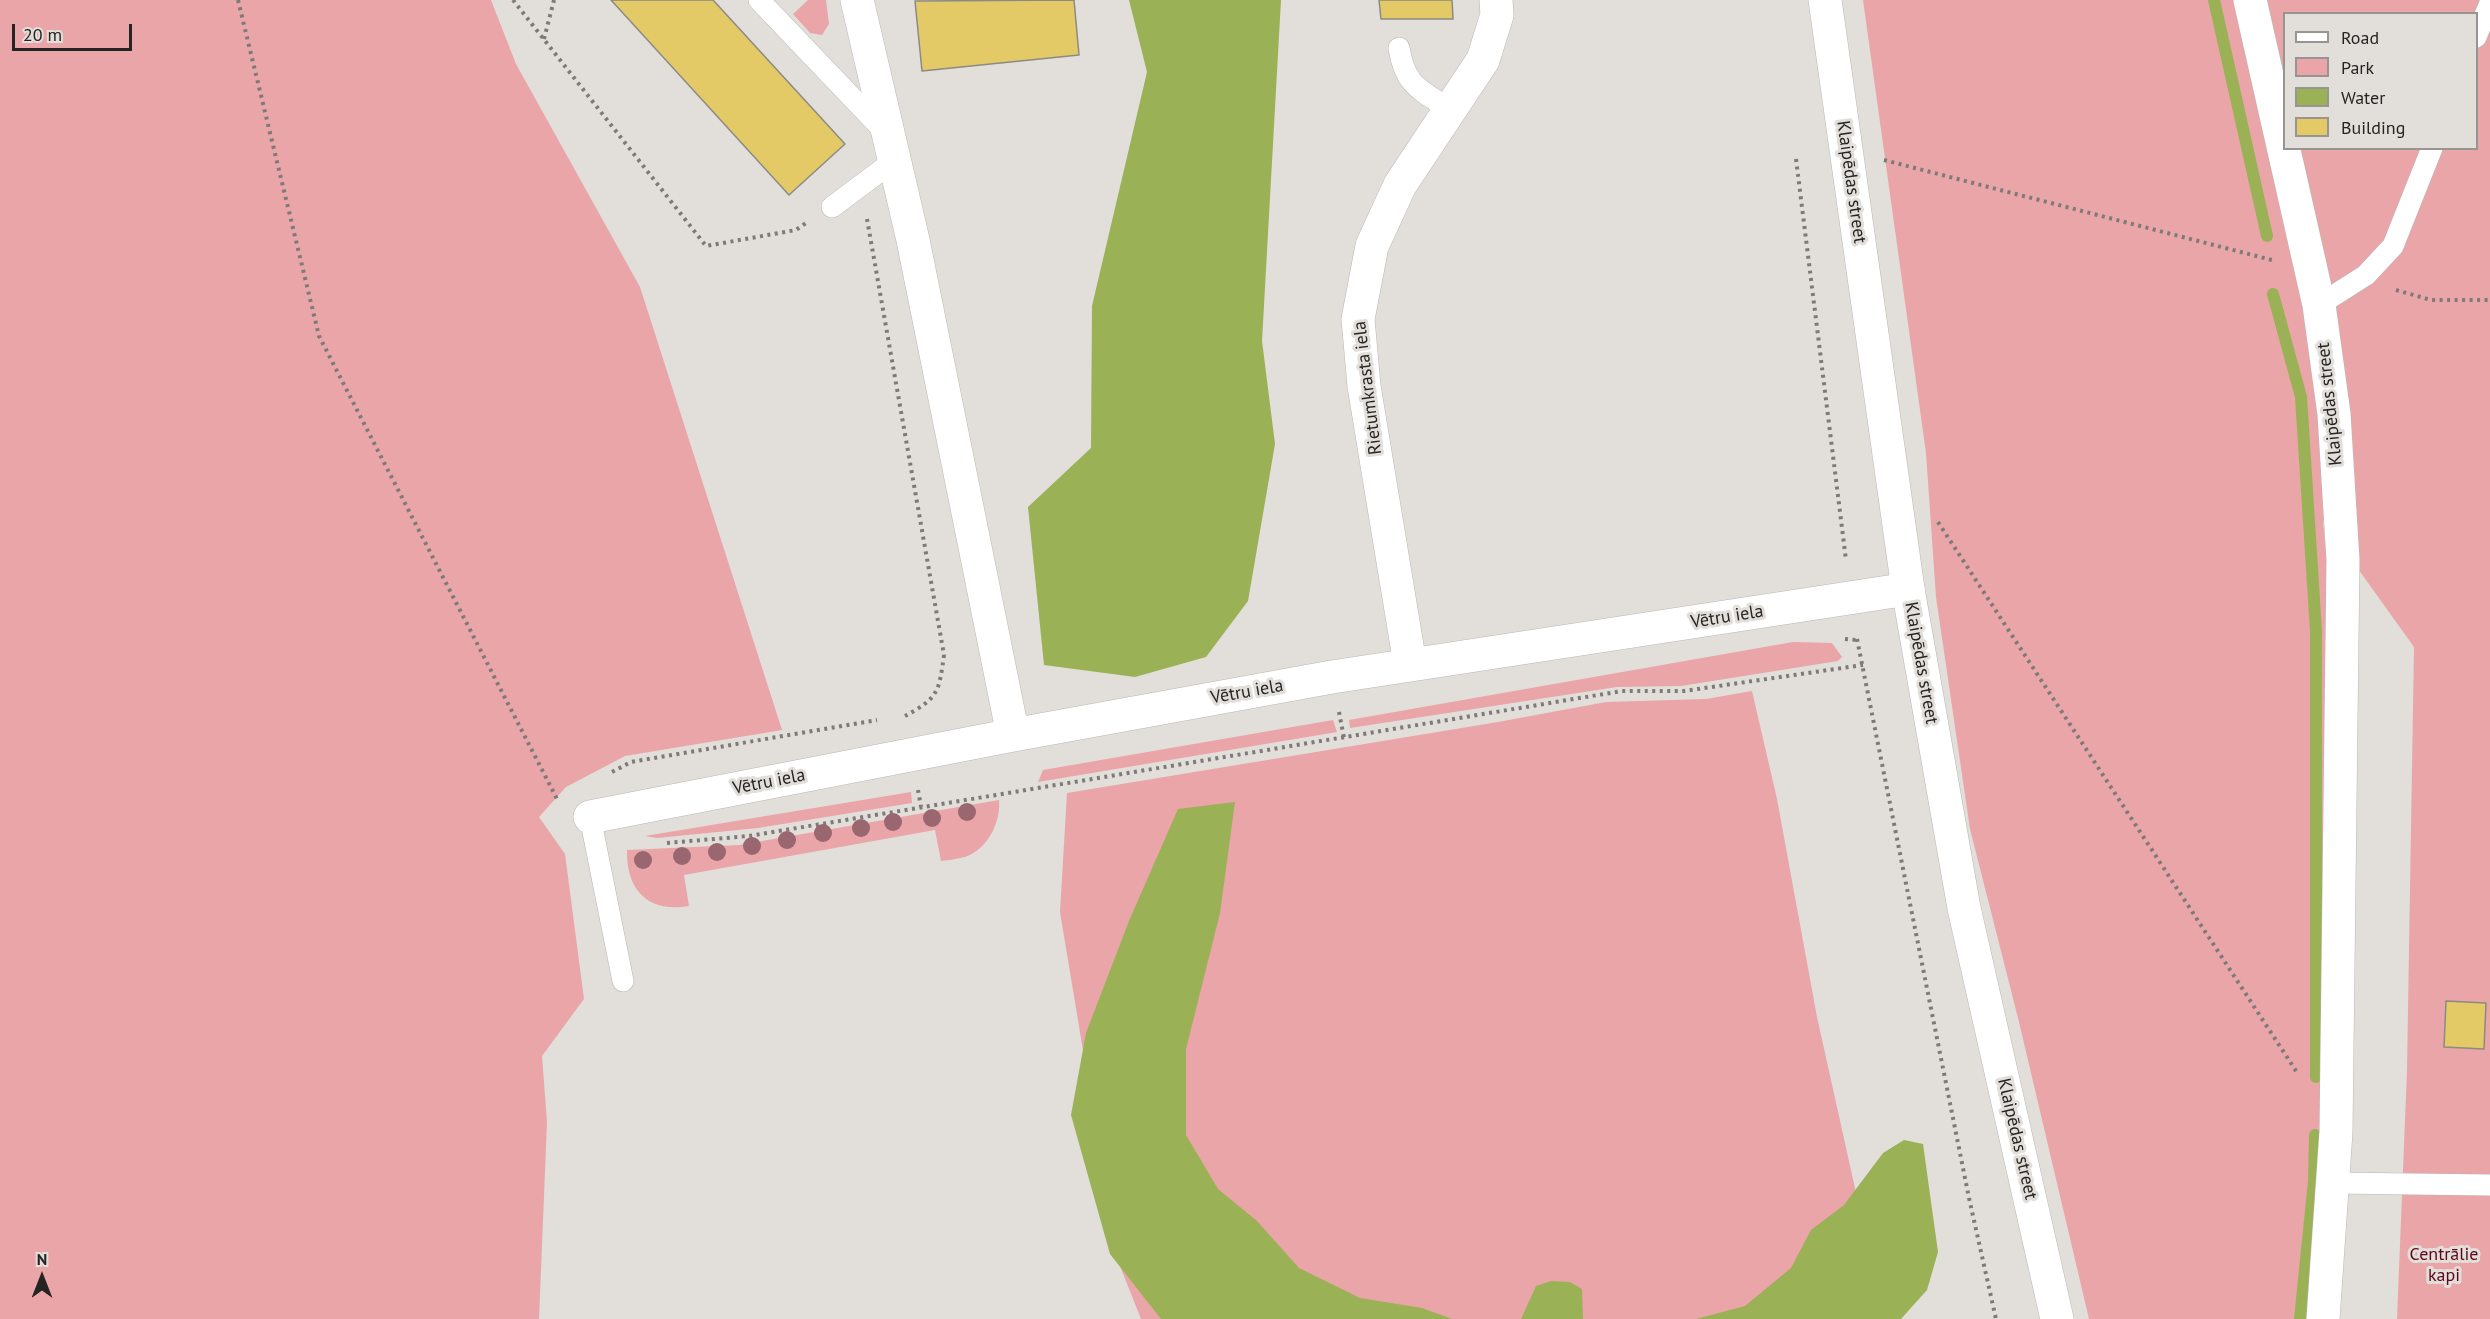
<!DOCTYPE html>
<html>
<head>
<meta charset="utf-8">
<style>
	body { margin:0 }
	#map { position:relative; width:2490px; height:1319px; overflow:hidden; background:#e2deda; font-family:"PT Sans",sans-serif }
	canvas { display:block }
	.legend { position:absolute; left:2283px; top:12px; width:195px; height:138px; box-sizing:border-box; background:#e2deda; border:2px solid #979491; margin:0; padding:8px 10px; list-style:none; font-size:18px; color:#262423 }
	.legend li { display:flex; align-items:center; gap:12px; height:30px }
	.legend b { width:30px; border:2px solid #979491 }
	.north { position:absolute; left:12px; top:1247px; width:60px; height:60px; -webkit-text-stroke:4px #e2deda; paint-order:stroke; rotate:0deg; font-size:16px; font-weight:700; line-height:24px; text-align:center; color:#262423 }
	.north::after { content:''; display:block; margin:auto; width:21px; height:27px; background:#262423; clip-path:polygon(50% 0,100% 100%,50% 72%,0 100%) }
	.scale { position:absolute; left:12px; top:24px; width:120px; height:27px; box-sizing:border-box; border:3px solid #262423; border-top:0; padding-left:8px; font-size:18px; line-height:21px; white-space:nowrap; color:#262423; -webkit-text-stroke:4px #e2deda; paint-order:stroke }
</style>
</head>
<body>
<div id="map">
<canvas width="2490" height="1319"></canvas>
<ul class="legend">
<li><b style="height:8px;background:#fff"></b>Road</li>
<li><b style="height:16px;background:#eaa5a8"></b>Park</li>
<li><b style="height:16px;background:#9ab155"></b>Water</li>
<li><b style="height:16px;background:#e3ca67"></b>Building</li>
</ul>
<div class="north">N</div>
<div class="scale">20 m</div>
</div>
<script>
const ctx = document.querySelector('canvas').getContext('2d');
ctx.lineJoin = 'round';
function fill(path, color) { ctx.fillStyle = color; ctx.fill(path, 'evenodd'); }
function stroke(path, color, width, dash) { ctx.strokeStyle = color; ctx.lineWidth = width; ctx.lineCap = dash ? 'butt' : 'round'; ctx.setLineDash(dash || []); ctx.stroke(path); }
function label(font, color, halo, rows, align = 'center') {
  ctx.font = font + ' "PT Sans",sans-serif'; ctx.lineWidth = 6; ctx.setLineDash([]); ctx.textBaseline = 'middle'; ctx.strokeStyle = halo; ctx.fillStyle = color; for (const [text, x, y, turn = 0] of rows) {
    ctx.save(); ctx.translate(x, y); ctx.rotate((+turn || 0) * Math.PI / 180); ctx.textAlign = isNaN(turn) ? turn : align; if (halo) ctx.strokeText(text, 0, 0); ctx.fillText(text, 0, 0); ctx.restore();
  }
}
const green = new Path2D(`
	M 0,0 L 491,0 L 516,64 L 640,287 L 782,730 L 625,756 L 566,787 L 539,817 L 565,854 L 584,999 L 542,1056 L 547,1122 L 539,1319 L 0,1319 Z
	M 808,0 L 826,0 L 829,24 L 822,35 L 810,33 L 793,14 Z
	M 1863,0 L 2490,0 L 2490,1319 L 2397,1319 L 2407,1071 L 2414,647 L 2323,520 L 2333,631 L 2329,1044 L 2313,1319 L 2089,1319 L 2019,1022 L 1970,829 L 1936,597 L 1926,453 ZM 2284,14 L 2476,14 L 2476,148 L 2284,148 Z
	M 1793,642 L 1832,643 L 1842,657 L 1838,661 L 1681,686 L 1617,687 L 1350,728 L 1349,720 Z
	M 1752,691 L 1777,799 L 1817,1017 L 1884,1319 L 1141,1319 L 1118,1261 L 1060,912 L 1067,793 L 1498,722 L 1606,702 L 1706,699 Z
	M 1333,720 L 1337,732 L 1038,782 L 1043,770 Z
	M 911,792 L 912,803 L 758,828 L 657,838 L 645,836 Z
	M 999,800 C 1001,822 988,849 965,857 C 957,859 949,860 941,861 L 935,830 L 684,875 L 689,906 C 649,913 626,891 627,850 L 739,845 Z`);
const water = new Path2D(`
	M 1129,0 L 1281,0 L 1262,341 L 1275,444 L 1248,601 L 1206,657 L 1135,677 L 1044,665 L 1028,507 L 1091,448 L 1092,306 L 1147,72 Z
	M 1235,802 L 1220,913 L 1186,1049 L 1186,1135 L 1218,1189 L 1257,1221 L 1299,1268 L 1360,1298 L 1422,1308 L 1452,1319 L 1161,1319 L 1110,1254 L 1071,1115 L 1086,1033 L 1129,921 L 1178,809 Z
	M 1904,1140 L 1923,1144 L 1938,1252 L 1927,1290 L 1901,1319 L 1696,1319 L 1745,1306 L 1791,1268 L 1811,1230 L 1844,1205 L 1883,1153 Z
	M 1551,1281 L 1570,1282 L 1582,1289 L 1583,1319 L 1521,1319 L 1536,1286 Z`);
const stream = new Path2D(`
	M 2214,0 L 2267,236
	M 2273,294 L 2301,397 L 2316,631 L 2316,1077
	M 2300,1319 L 2314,1181 L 2315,1135`);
const building = new Path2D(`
	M 611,0 L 713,0 L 845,144 L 789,195 Z
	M 1074,0 L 1079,55 L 922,71 L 915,1 Z
	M 1379,0 L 1452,0 L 1453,19 L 1381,19 Z
	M 2446,1001 L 2486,1003 L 2484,1049 L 2444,1047 Z`);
const path = new Path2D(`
	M 238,0 L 319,336 L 557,799
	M 513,0 L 706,246 L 796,230 L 806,223
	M 544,39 L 554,0
	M 1796,159 L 1846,560
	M 1884,160 L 2272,260
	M 867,219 L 944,655 C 939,691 939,698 905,716
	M 2396,290 L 2431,300 L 2490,300
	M 1938,522 L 2298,1074
	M 1845,639 L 1857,640
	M 1857,639 L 1969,1198 L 1996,1319
	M 1339,712 L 1344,738
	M 612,772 L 631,762 L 877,720
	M 918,790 L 921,807
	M 667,843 L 749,836 L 1622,691 L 1684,691 L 1863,665`);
const service = new Path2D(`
	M 759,0 L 884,131
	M 2476,37 L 2490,3
	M 1399,48 C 1405,86 1420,90 1450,109
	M 832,207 L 895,160
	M 2319,305 L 2366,275 L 2393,246 L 2432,148
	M 590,817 L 623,981
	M 2334,1183 L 2490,1185`);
const minor = new Path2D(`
	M 857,0 L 913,240 L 1013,735
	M 2250,0 L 2319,305 L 2334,414 L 2343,560 L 2336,1132 L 2323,1319
	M 1410,664 L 1364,386 L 1358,319 L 1372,246 L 1400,185 L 1483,60 L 1497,15 L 1496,0
	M 590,817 L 1013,735 L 1332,677 L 1908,589`);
const secondary = new Path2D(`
	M 1825,0 L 1908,589 L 1964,908 L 2057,1319`);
const trees = [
	[967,812],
	[932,818],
	[893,822],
	[861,828],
	[823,833],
	[787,840],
	[752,846],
	[717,852],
	[682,856],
	[643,860]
];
const streetNames = [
	["Klaipēdas street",1851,182,82],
	["Rietumkrasta iela",1368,388,-97],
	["Klaipēdas street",2330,404,-96],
	["Vētru iela",1727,617,-9],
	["Klaipēdas street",1921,663,80],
	["Vētru iela",1247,692,-10],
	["Vētru iela",769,782,-11],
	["Klaipēdas street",2017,1139,77]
];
const parkNames = [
	["Centrālie",2444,1255],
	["kapi",2444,1276]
];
fill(green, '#eaa5a8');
fill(water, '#9ab155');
stroke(stream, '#9ab155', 12);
fill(building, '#e3ca67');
stroke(building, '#8b8a85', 1.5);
stroke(service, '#bbb7b3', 22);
stroke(minor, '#bbb7b3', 34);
stroke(secondary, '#bbb7b3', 34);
stroke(path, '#7d7a77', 4, [3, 4.5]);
stroke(service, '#fff', 21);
stroke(minor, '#fff', 33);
stroke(secondary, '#fff', 33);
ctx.fillStyle = '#9a6670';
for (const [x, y] of trees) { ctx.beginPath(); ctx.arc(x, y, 9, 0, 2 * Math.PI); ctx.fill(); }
label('18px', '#262423', '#e2deda', streetNames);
label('18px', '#60041a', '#e2deda', parkNames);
</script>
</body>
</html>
